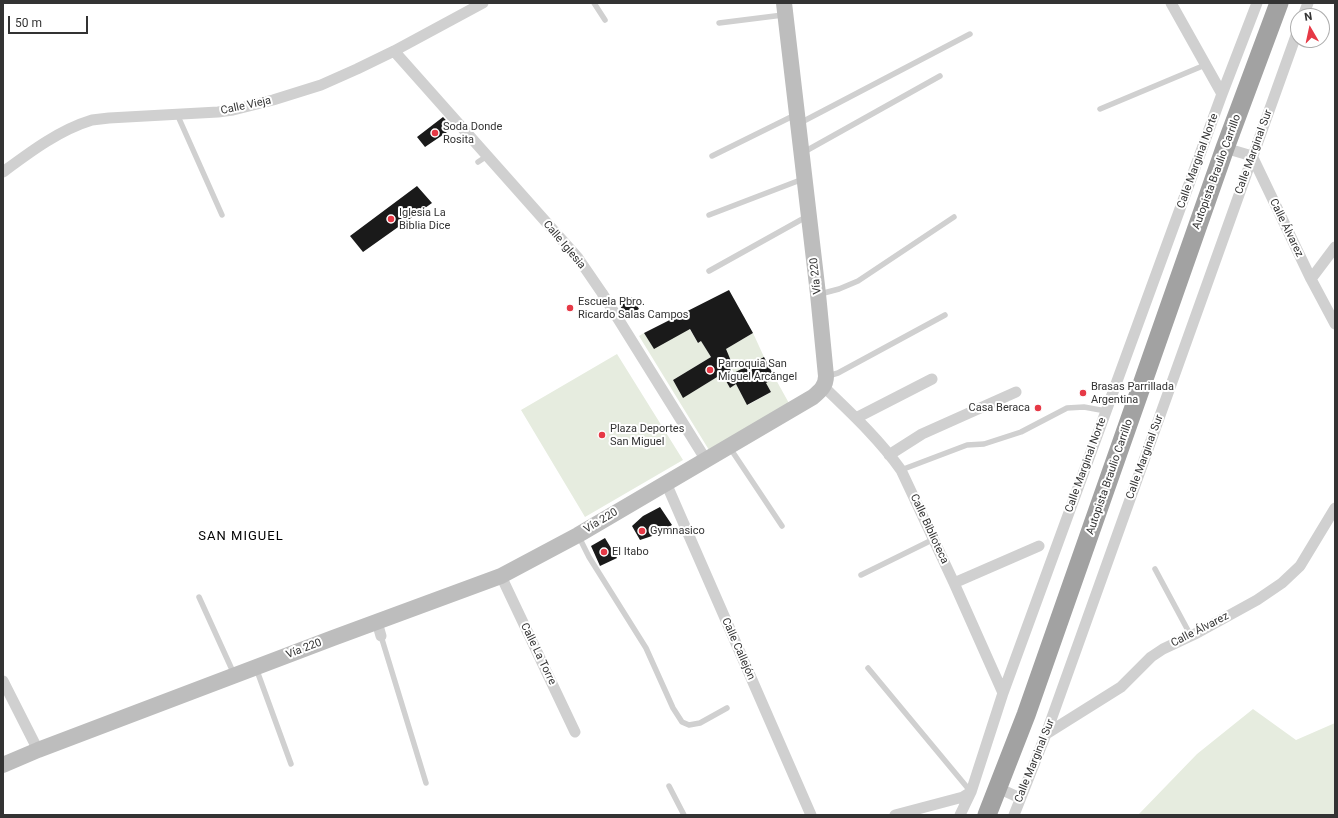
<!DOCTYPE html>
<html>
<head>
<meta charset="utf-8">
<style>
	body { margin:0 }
	#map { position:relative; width:1338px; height:818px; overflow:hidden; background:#fff; font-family:Roboto,sans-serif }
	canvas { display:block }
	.frame { position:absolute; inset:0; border:4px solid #333; pointer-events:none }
	.north { position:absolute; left:1290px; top:8px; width:40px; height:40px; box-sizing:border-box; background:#fff; border:1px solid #adadad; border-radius:50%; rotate:351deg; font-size:11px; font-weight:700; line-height:16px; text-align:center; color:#333 }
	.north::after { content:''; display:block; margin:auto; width:14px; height:18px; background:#e63946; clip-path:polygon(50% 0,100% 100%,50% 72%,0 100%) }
	.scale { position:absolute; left:8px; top:16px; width:80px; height:18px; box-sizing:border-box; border:2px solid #333; border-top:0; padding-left:5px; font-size:12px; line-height:14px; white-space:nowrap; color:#333; -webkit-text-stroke:3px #fff; paint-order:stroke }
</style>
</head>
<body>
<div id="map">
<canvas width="1338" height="818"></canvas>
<div class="frame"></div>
<div class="north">N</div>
<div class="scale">50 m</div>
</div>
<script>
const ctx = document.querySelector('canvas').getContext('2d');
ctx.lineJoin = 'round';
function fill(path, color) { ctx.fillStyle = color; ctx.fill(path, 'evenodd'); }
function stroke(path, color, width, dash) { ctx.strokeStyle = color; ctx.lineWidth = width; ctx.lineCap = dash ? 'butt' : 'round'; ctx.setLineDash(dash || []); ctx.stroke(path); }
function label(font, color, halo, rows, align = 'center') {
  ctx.font = font + ' Roboto,sans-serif'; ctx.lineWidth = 4; ctx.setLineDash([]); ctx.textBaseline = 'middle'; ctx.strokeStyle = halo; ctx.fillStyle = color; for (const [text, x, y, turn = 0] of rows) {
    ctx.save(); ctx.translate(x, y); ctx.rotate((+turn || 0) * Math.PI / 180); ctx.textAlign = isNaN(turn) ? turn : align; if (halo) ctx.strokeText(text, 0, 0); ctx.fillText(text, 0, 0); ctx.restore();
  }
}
const green = new Path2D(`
	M 681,315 L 698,343 L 744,317 L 747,323 L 703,344 L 711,357 L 673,380 L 684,397 L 722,374 L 730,388 L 736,384 L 748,405 L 771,392 L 766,383 L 775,378 L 790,405 L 709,450 L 639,336 L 644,333 L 654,348 Z
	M 753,333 L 764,357 L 742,369 L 737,378 C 735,375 733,371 731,368 C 728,359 734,357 721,352 Z
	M 617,354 L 683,460 L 585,517 L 521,410 Z
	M 1253,709 L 1296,740 L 1335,723 L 1335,815 L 1138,815 L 1197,754 Z`);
const building = new Path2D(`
	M 443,117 L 453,128 L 425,147 L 417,137 Z
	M 417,186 L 432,203 L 363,252 L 350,236 Z
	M 729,290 L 753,333 L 726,349 L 731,361 L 730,375 L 764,357 L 775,378 L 766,383 L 771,392 L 747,405 L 736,384 L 730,388 L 722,374 L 683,398 L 673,380 L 711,357 L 701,341 L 698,343 L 690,329 L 654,349 L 644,333 Z
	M 632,297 L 639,309 L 627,316 L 620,306 Z
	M 660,507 L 672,525 L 655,535 L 640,540 L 632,526 L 643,516 Z
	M 605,538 L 617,558 L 600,566 L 591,546 Z`);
const service = new Path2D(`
	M 594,3 L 605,20
	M 719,23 L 783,15
	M 1100,109 L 1205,65
	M 177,114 L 222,215
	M 800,123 L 970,34
	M 804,152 L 940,76
	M 712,156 L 795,115
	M 478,162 L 487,156
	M 709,215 L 803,179
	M 709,271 L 806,217
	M 820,294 L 839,289 L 858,281 L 954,217
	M 828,376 L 838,373 L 945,315
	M 730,448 L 782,526
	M 901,470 L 967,445 L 984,444 L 1021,432 L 1067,408 L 1084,407 L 1106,411
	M 578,535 L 589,557 L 646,648 L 673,708 L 682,722 L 689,725 L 700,723 L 727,708
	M 1155,569 L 1191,636
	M 861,575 L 934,539
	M 199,597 L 234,674
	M 381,636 L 426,783
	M 256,668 L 291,764
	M 868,668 L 971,792
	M 669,786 L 684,815`);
const minor = new Path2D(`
	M 1171,3 L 1222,94
	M 1303,16 L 1308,3
	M 394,51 L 578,258 L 602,293 L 706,460
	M 1225,148 L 1252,156 L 1311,279 L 1335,324
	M 3,172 C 30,152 59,130 92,120 L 109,118 L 218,112 L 233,110 L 273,100 L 321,85 L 357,69 L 394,51 L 483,3
	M 1311,279 L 1335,247
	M 824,387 C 851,413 879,439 901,470 L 954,583 L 1003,693
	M 856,418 L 932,379
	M 889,455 L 922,434 L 1016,392
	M 666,483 L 811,815
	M 501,576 L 575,732
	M 954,583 L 1039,546
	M 377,622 L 381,636
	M 3,681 L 38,750
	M 1046,734 L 1121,687 L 1151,657 L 1163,649 L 1197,633 L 1257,600 L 1282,583 L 1300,566 L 1335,508
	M 998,788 L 1020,798
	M 895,815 L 963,797 L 971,792
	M 960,815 L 971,792 L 1003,693 L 1222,94 L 1257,3
	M 1014,815 L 1046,734 L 1298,30`);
const secondary = new Path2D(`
	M 3,765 L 38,750 L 333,638 L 501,576 L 578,535 L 813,397 C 820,391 826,386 826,376 L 818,294 L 784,3`);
const trunk = new Path2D(`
	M 987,815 L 1026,715 L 1225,148 L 1279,3`);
const markers = [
	[435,133,4,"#e63946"],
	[391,219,4,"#e63946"],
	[570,308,4,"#e63946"],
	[710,370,4,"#e63946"],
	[1083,393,4,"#e63946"],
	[1038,408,4,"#e63946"],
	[602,435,4,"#e63946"],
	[642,531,4,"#e63946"],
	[604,552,4,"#e63946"]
];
const streetNames = [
	["Calle Vieja",246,106,-12],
	["Calle Marginal Sur",1254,152,-70],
	["Calle Marginal Norte",1198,161,-70],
	["Autopista Braulio Carrillo",1217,172,-70],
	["Calle Álvarez",1286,228,64],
	["Calle Iglesia",564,245,50],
	["Vía 220",816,276,-96],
	["Calle Marginal Sur",1145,457,-70],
	["Calle Marginal Norte",1086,465,-70],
	["Autopista Braulio Carrillo",1110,477,-71],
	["Vía 220",601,521,-31],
	["Calle Biblioteca",929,529,65],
	["Calle Álvarez",1200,630,-27],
	["Vía 220",304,649,-21],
	["Calle Callejón",738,649,66],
	["Calle La Torre",538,654,64],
	["Calle Marginal Sur",1035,761,-68]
];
const poiNames = [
	["Soda Donde",443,127],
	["Rosita",443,140],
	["Iglesia La",399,213],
	["Biblia Dice",399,226],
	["Escuela Pbro.",578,302],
	["Ricardo Salas Campos",578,315],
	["Parroquia San",718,364],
	["Miguel Arcángel",718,377],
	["Brasas Parrillada",1091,387],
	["Argentina",1091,400],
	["Casa Beraca",1030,408,"right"],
	["Plaza Deportes",610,429],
	["San Miguel",610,442],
	["Gymnasico",650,531],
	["El Itabo",612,552]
];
const quarterNames = [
	["SAN MIGUEL",241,537]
];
fill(green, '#e6ecdf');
fill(building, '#1a1a1a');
stroke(service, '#d0d0d0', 5.5);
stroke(minor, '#d0d0d0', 11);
stroke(secondary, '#bdbdbd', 16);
stroke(trunk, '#a2a2a2', 19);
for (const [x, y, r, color] of markers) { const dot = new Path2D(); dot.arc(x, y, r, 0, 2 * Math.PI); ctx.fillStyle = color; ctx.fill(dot); stroke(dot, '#fff', 1.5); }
label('11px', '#333', '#fff', streetNames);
label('11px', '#333', '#fff', poiNames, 'left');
ctx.letterSpacing = '1px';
label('13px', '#000', '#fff', quarterNames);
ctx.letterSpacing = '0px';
</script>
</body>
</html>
